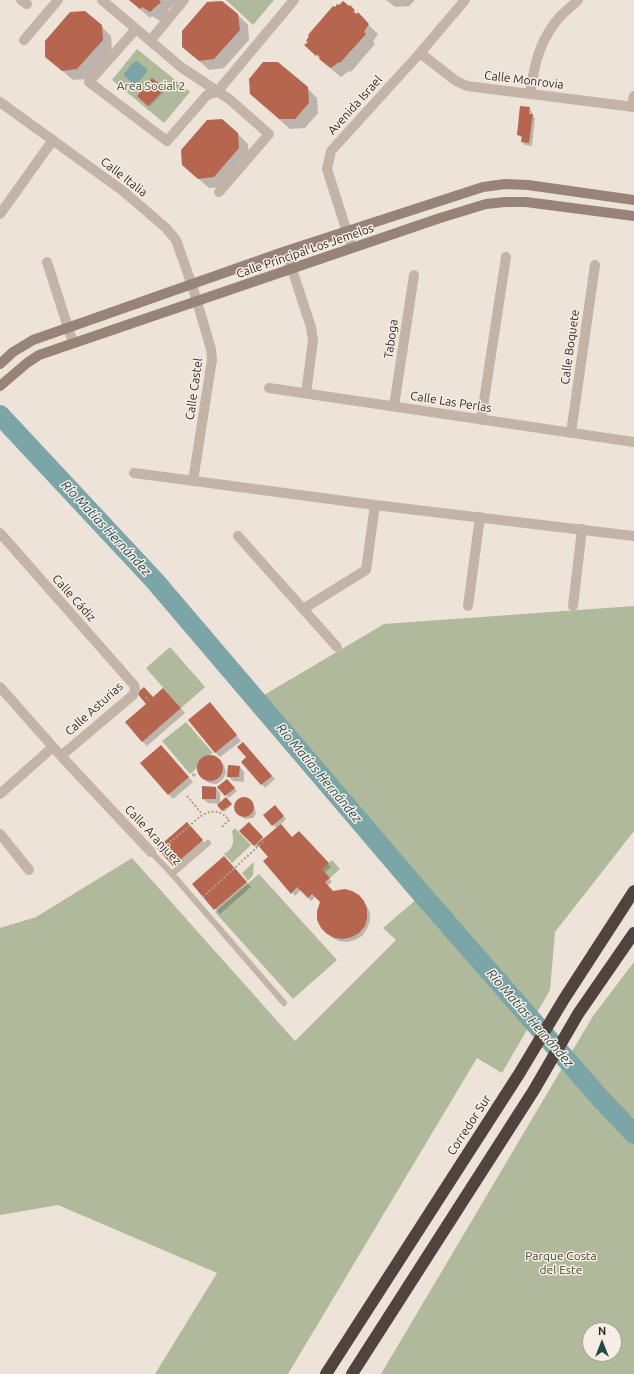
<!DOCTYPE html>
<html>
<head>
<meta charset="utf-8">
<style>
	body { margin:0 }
	#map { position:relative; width:634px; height:1374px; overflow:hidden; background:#ede3d9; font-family:Ubuntu,sans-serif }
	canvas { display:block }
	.north { position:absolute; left:582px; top:1322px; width:40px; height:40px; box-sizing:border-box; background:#f6eee4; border:1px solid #a79f98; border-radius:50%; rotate:0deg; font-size:11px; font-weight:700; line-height:16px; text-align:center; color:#312926 }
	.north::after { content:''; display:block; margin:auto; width:14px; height:18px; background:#214a4d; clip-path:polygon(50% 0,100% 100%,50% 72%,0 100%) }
</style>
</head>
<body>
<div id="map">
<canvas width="634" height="1374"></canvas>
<div class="north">N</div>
</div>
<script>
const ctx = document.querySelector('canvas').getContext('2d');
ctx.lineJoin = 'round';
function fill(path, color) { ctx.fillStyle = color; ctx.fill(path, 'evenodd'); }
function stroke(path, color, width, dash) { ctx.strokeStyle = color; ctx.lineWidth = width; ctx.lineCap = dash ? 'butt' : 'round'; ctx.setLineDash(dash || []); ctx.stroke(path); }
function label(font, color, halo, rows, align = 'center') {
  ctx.font = font + ' Ubuntu,sans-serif'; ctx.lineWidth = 3; ctx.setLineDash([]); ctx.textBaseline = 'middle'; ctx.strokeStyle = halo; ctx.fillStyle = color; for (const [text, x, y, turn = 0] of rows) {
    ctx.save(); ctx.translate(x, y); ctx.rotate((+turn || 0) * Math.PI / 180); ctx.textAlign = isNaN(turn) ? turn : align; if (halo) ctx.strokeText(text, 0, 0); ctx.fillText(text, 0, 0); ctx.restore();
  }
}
const green = new Path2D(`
	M 226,0 L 274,0 L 253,25 Z
	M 137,49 L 190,92 L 164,123 L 112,80 Z
	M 634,606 L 634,831 L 555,932 L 550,990 L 502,1073 L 477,1058 L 288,1374 L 155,1374 L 217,1273 L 58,1205 L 0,1215 L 0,928 L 36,917 L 132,858 L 295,1041 L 396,940 L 383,928 L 425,892 L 259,698 L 384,624 Z
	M 170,647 L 205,687 L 181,708 L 146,668 Z
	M 186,722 L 213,753 L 201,759 L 199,762 L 197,768 L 190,774 L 162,741 Z
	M 235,828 L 251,845 L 232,863 L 224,854 C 234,848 234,842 232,831 Z
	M 332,860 L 340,869 L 330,878 L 322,869 Z
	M 254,862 L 253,875 L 248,881 L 242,873 Z
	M 259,874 L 337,960 L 293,999 L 215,912 Z
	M 634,962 L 634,1374 L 381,1374 L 593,1016 ZM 590,1330 L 614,1330 L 614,1354 L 590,1354 Z`);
const water = new Path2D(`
	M 137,61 L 147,69 L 147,72 L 137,84 L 134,84 L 124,76 L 124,73 L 134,62 Z`);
const shadow = new Path2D(`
	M 129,0 L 179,0 L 174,7 L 172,6 L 168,10 L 170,12 L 160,21 L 152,16 L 150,18 Z
	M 386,0 L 415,0 L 409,6 L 395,7 Z
	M 354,11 L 378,34 L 373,42 L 375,44 L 351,72 L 349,71 L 341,77 L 326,65 L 306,45 Z
	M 238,15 L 248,25 L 249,40 L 224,68 L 209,70 L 183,46 Z
	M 101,26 L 111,36 L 112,50 L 87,79 L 73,80 L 55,64 Z
	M 152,79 L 165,90 L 150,106 L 138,96 Z
	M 307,88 L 317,98 L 318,113 L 305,128 L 290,129 L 261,103 Z
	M 529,108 L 532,112 L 532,115 L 535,118 L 532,146 L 525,145 L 522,142 L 522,138 L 518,135 Z
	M 238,134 L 248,144 L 249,158 L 224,187 L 209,188 L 183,165 Z
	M 168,694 L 185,713 L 147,746 L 142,741 L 148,704 L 153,698 Z
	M 214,708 L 241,741 L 220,757 L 215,752 Z
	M 246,746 L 275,779 L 265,788 L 242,762 L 248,757 Z
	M 166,751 L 193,782 L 173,799 L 141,763 Z
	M 210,756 L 214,757 L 224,765 L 226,773 L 223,779 L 217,784 L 209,783 L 206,781 L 198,771 L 200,763 L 202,760 Z
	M 240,767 L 244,772 L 244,782 L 233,781 L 228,776 Z
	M 192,773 L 196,774 L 195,777 L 192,776 Z
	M 226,780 L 237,791 L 229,798 L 219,787 Z
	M 216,788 L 220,793 L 220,803 L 226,798 L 232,805 L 224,812 L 218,805 L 221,804 L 208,803 L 203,799 Z
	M 243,799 L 248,800 L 254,806 L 256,814 L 253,818 L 245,819 L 237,813 L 235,807 L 237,802 Z
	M 278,810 L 286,819 L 280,825 L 293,838 L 299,832 L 331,867 L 324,873 L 332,882 L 327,886 L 333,892 L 362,900 L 367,906 L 370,913 L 370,921 L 367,929 L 362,936 L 355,940 L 347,942 L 339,941 L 331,937 L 322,927 L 321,902 L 316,896 L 311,901 L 301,890 L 295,896 L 269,857 L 259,846 L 257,848 L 241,831 L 249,823 L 264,839 L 276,828 L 265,815 Z
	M 192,828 L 207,846 L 178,870 L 158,848 Z
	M 229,863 L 251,887 L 220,914 L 194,884 Z`);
const river = new Path2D(`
	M 0,415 L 154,580 L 420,892 L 600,1098 L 634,1134`);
const building = new Path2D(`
	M 129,0 L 159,0 L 161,2 L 150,12 L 142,7 L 140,9 Z
	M 222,1 L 238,14 L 240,30 L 214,59 L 199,61 L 182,47 L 182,31 L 207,2 Z
	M 343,1 L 349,6 L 350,5 L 355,10 L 353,12 L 357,14 L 358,12 L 369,24 L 364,32 L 366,34 L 340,63 L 339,62 L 331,68 L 319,59 L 320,57 L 317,54 L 316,56 L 304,45 L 308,42 L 306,41 L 309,36 L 308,35 L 333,6 L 335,7 L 337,4 L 339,5 Z
	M 85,11 L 102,25 L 103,40 L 77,69 L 62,71 L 45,57 L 45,41 L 70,12 Z
	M 263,62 L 278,62 L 308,87 L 309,103 L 295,119 L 279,119 L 250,94 L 249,79 Z
	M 152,78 L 165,88 L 148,106 L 137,96 Z
	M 520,106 L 530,107 L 529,114 L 533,114 L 529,143 L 521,142 L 522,136 L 517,135 Z
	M 222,119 L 238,133 L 239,148 L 214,177 L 198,179 L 182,165 L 181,150 L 207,120 Z
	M 144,687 L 153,697 L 163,688 L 181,708 L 142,742 L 125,722 L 146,704 L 137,693 Z
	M 210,702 L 237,735 L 215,753 L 188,720 Z
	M 243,742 L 272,776 L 261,785 L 241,762 L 246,757 L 237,747 Z
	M 161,745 L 189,777 L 168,795 L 140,763 Z
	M197 768a13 13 0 1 1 26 0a13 13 0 1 1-26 0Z
	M 228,765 L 240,766 L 239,777 L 227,777 Z
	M 227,779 L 235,788 L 225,796 L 217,787 Z
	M 202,786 L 216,787 L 216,799 L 202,799 Z
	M 226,797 L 232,804 L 222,811 L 217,805 Z
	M234 807a10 10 0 1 1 20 0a10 10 0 1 1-20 0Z
	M 275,805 L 284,816 L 272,826 L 263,815 Z
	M 187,822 L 203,840 L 173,866 L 157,848 Z
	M 249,822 L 263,837 L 254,846 L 239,831 Z
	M 281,824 L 292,837 L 299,831 L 329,863 L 322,869 L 330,878 L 325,882 L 333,891 L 345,889 L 352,891 L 359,895 L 364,901 L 367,909 L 367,918 L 365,926 L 359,933 L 352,937 L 343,939 L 335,938 L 327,934 L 321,928 L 317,920 L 317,911 L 320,902 L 312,894 L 308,898 L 297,887 L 291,894 L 263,861 L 268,857 L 257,844 Z
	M 224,856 L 247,882 L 214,910 L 192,884 Z`);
const path = new Path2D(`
	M 146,697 L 149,701
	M 187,796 L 202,814
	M 249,815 L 253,817
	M 161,850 C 169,843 177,836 185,830 C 198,818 213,801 229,820 L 222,827
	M 203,897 L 265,840`);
const service = new Path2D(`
	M 151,852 L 172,874 L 284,1003
	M 172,874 L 208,843`);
const minor = new Path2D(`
	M 21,0 L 27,4
	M 102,0 L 181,67 L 229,99 L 269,134 L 219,192
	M 136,29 L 89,82 L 167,141 L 207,95 L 217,92 L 294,0
	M 24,40 L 58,0
	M 150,41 L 184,0
	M 420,53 L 456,81 L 467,86 L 634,107
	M 530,94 C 534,67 538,46 554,24 C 560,15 570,8 578,0
	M 0,102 L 123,191 L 166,228 L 176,240 L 192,285 L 211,349 L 212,360 L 208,385 L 193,481
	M 631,107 L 634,96
	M 0,214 L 53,140
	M 352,248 L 327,169 L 331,151 L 420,53 L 465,0
	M 286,251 L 311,327 L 313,341 L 306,393
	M 47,262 L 73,343
	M 269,388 L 634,442
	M 394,406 L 414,275
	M 481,420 L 506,257
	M 571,433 L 595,265
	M 134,473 L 375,505 L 634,536
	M 0,533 L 134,685 L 135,690 L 133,695 L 61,756
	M 238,536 L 337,647
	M 468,606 L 480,517
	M 573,606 L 582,529
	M 303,609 L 366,570 L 375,505
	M 0,687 L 61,756 L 151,852
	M 0,794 L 53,747
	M 0,834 L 29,870`);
const secondary = new Path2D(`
	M 0,364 L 13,352 L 33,340 L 286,251 L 483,187 L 505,184 L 528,185 L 634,200
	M 0,386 L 27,363 L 39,355 L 440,218 L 486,204 L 505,202 L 526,202 L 634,216`);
const motorway = new Path2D(`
	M 326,1374 L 519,1074 L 564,999 L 634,891
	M 352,1374 L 534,1090 L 578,1014 L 634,933`);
const streetNames = [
	["Calle Monrovia",524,80,7],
	["Avenida Israel",355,105,-48],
	["Calle Italia",124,177,38],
	["Calle Principal Los Jemelos",305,251,-19],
	["Taboga",391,339,-82],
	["Calle Boquete",570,347,-82],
	["Calle Castel",194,389,-82],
	["Calle Las Perlas",451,402,9],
	["Calle Cádiz",74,598,48],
	["Calle Asturias",94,709,-42],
	["Calle Aranjuez",153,835,47],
	["Corredor Sur",469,1125,-57]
];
const parkNames = [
	["Area Social 2",151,86],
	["Parque Costa",561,1256],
	["del Este",561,1270]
];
const waterNames = [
	["Río Matías Hernández",106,528,47],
	["Río Matías Hernández",319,773,50],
	["Río Matías Hernández",530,1018,49]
];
fill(green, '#b0ba9b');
fill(water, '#7ba5a7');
fill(shadow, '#0003');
stroke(river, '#7ba5a7', 20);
fill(building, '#b6664e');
stroke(path, '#af9e91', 2, [2, 2]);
stroke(service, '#c3b4a7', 6);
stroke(minor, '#c3b4a7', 10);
stroke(secondary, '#978378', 10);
stroke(motorway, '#51443e', 12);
label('12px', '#312926', '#f6eee4', streetNames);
label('12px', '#414c2d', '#f6eee4', parkNames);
label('italic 13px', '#214a4d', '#f6eee4', waterNames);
</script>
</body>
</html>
